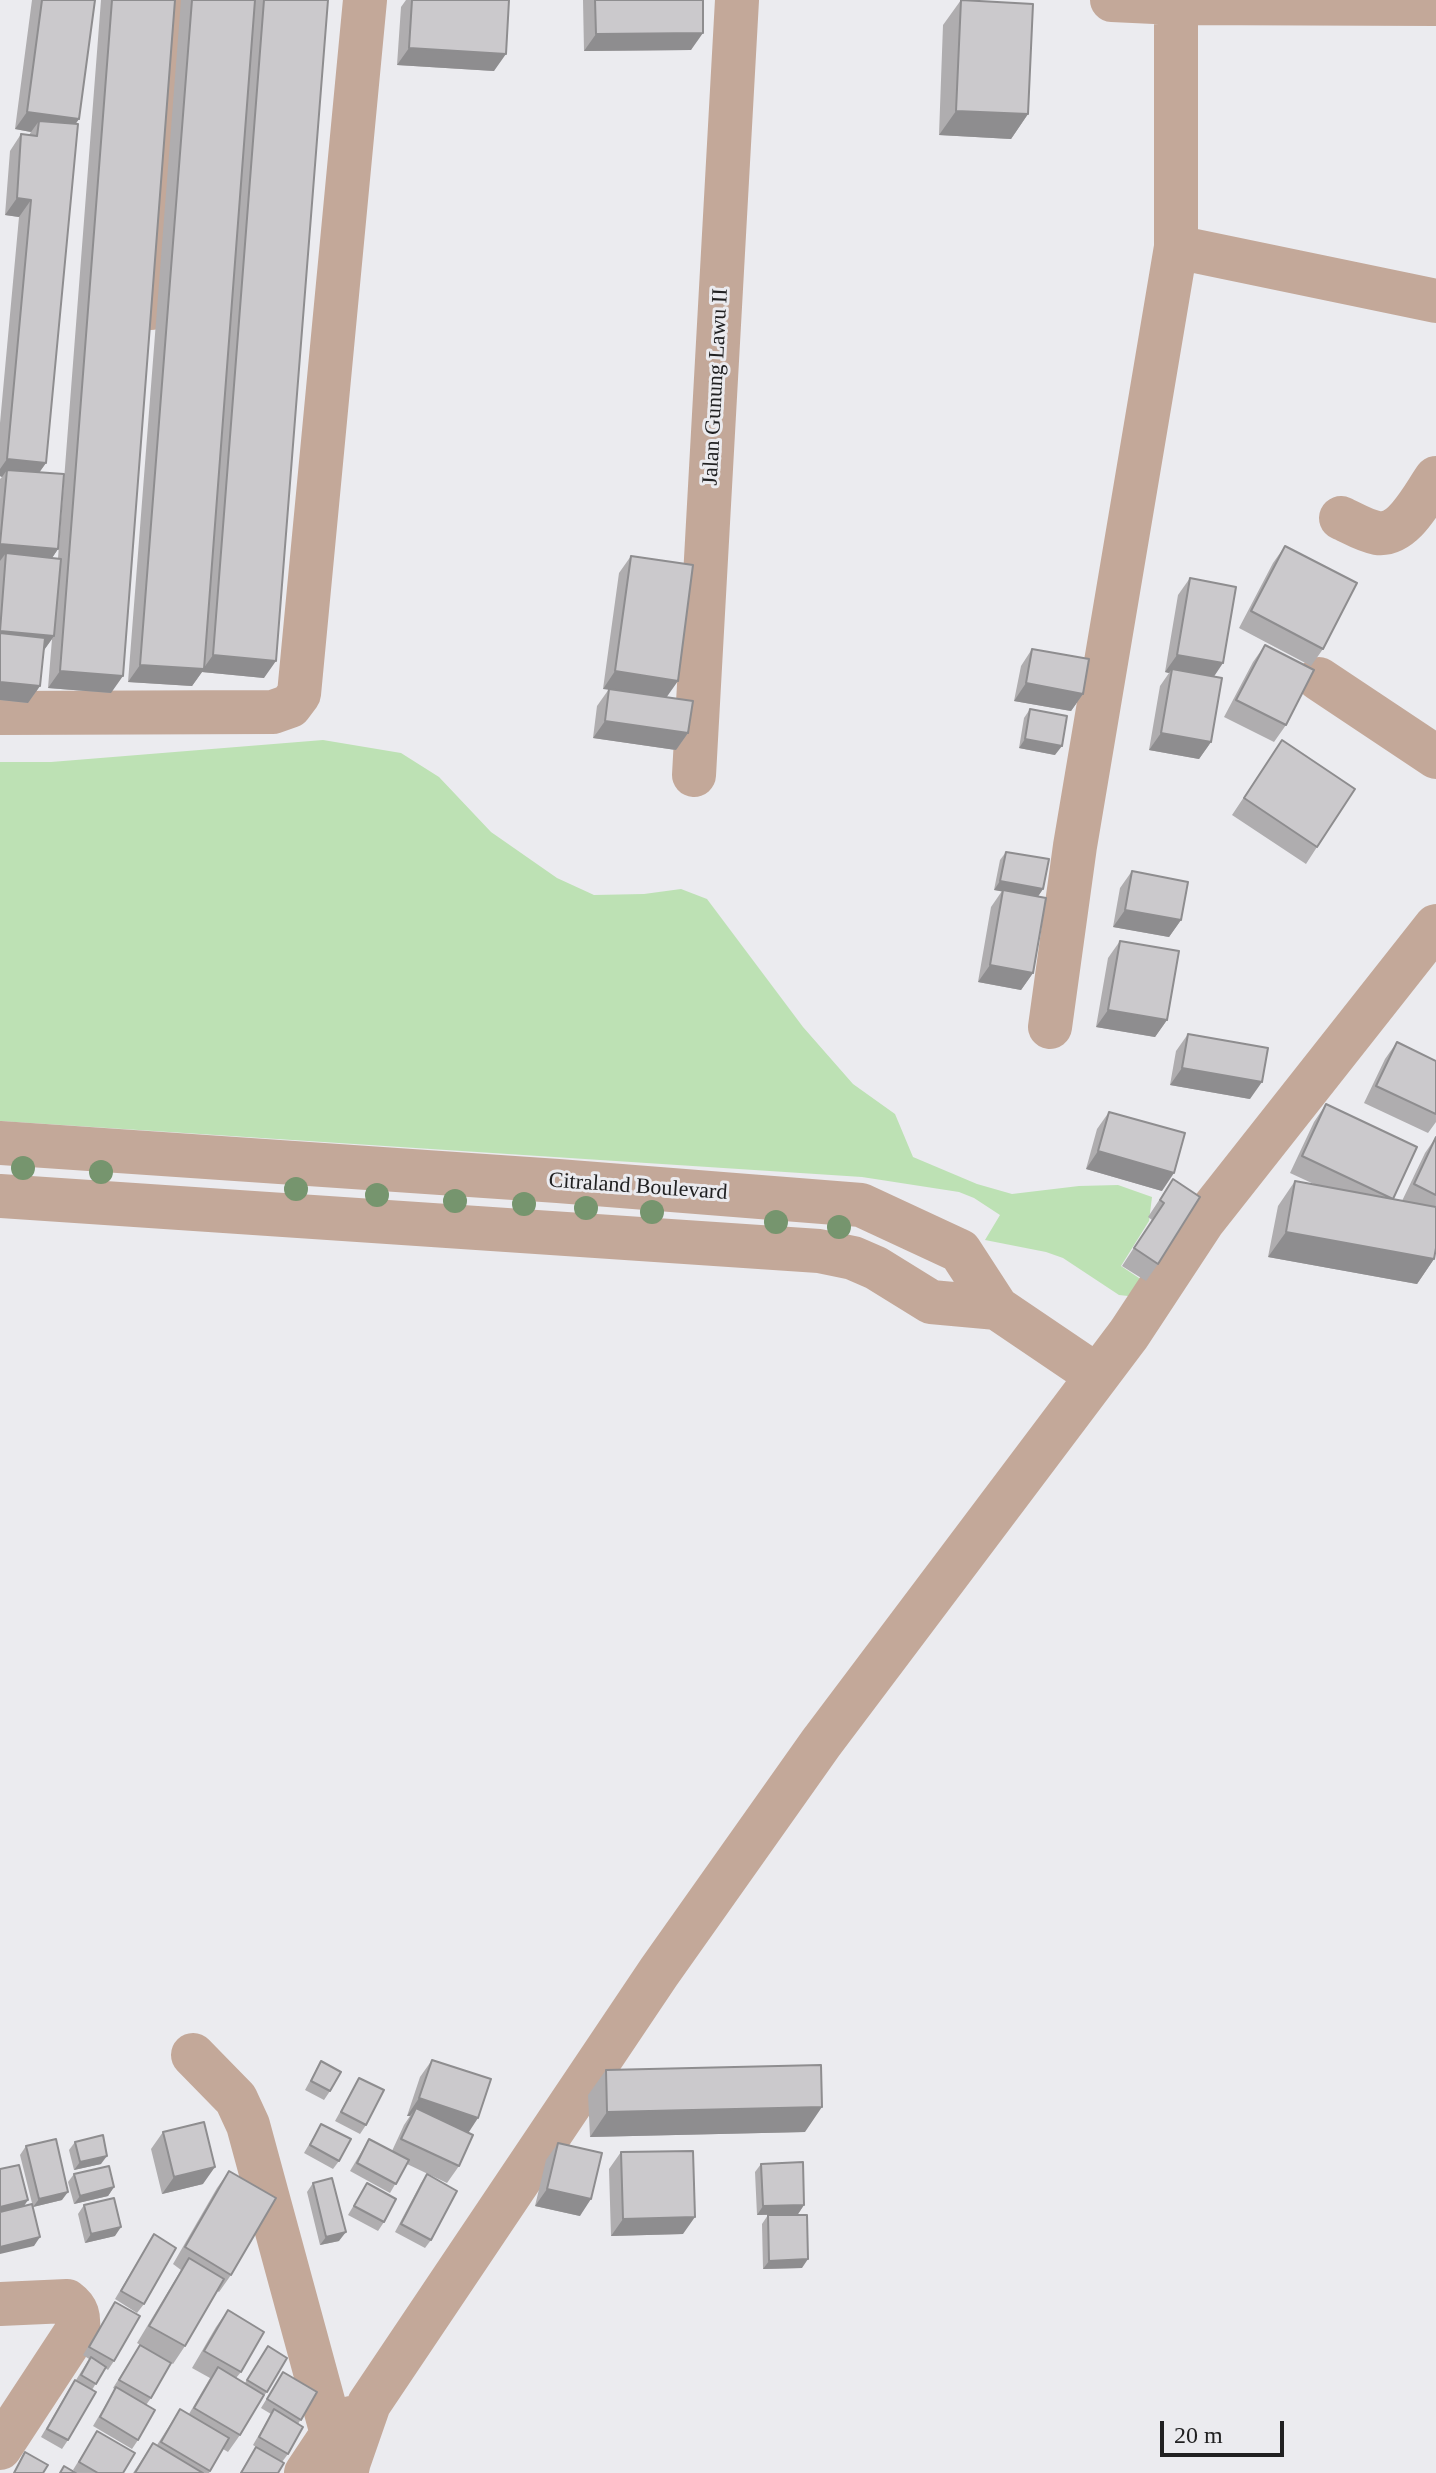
<!DOCTYPE html>
<html>
<head>
<meta charset="utf-8">
<style>
	body { margin:0 }
	#map { position:relative; width:1436px; height:2473px; overflow:hidden; background:#ebebef; font-family:Georgia,serif }
	canvas { display:block }
	.scale { position:absolute; left:1160px; top:2421px; width:124px; height:36px; box-sizing:border-box; border:4px solid #202021; border-top:0; padding-left:10px; font-size:24px; line-height:28px; white-space:nowrap; color:#202021; -webkit-text-stroke:6px #ebebef; paint-order:stroke }
</style>
</head>
<body>
<div id="map">
<canvas width="1436" height="2473"></canvas>
<div class="scale">20 m</div>
</div>
<script>
const ctx = document.querySelector('canvas').getContext('2d');
ctx.lineJoin = 'round';
function fill(path, color) { ctx.fillStyle = color; ctx.fill(path, 'evenodd'); }
function stroke(path, color, width, dash) { ctx.strokeStyle = color; ctx.lineWidth = width; ctx.lineCap = dash ? 'butt' : 'round'; ctx.setLineDash(dash || []); ctx.stroke(path); }
function label(font, color, halo, rows, align = 'center') {
  ctx.font = font + ' Georgia,serif'; ctx.lineWidth = 6; ctx.setLineDash([]); ctx.textBaseline = 'middle'; ctx.strokeStyle = halo; ctx.fillStyle = color; for (const [text, x, y, turn = 0] of rows) {
    ctx.save(); ctx.translate(x, y); ctx.rotate((+turn || 0) * Math.PI / 180); ctx.textAlign = isNaN(turn) ? turn : align; if (halo) ctx.strokeText(text, 0, 0); ctx.fillText(text, 0, 0); ctx.restore();
  }
}
const green = new Path2D(`
	M 323,740 L 401,753 L 439,777 L 491,832 L 557,878 L 594,895 L 644,894 L 681,889 L 707,899 L 803,1027 L 853,1084 L 895,1114 L 913,1157 L 977,1184 L 1012,1194 L 1079,1186 L 1118,1185 L 1152,1197 L 1149,1221 L 1121,1266 L 1142,1280 L 1128,1296 L 1119,1295 L 1063,1258 L 1046,1252 L 985,1240 L 1000,1215 L 974,1198 L 959,1192 L 862,1177 L 0,1121 L 0,762 L 51,762 Z`);
const minor = new Path2D(`
	M 1112,0 L 1176,3 L 1436,4
	M 1176,0 L 1176,247
	M 151,308 L 177,0
	M 1341,518 C 1352,523 1365,531 1377,533 C 1404,537 1423,496 1436,478
	M 1319,679 L 1436,757
	M 0,713 L 273,712 L 290,706 L 299,694 L 365,0
	M 694,775 L 737,0
	M 1050,1027 L 1075,846 L 1176,247 L 1436,301
	M 0,1143 L 558,1181 L 861,1205 L 960,1251 L 997,1308 L 1096,1375
	M 0,1196 L 819,1251 L 853,1258 L 876,1268 L 931,1302 L 997,1308
	M 193,2055 L 236,2099 L 248,2125 L 332,2434 L 348,2466
	M 0,2304 L 67,2301 C 78,2309 79,2317 78,2329 L 0,2448
	M 306,2473 L 332,2434 L 351,2418
	M 345,2473 L 369,2404 L 659,1972 L 821,1743 L 1129,1334 L 1204,1220 L 1436,926`);
const trees = [
	[23,1168],
	[101,1172],
	[296,1189],
	[377,1195],
	[455,1201],
	[524,1204],
	[586,1208],
	[652,1212],
	[776,1222],
	[839,1227]
];
const wall = new Path2D(`
	M 32,0 L 95,0 L 79,119 L 75,124 L 46,463 L 39,472 L 58,549 L 52,558 L 58,558 L 101,0 L 175,0 L 111,693 L 48,688 L 52,639 L 44,650 L 40,686 L 28,703 L 0,700 L 0,479 L 2,477 L 0,476 L 0,423 L 19,217 L 5,215 L 10,151 L 21,134 L 29,135 L 31,132 L 15,129 Z
	M 181,0 L 328,0 L 264,678 L 202,672 L 192,686 L 128,682 Z
	M 406,0 L 509,0 L 494,71 L 397,65 L 401,7 Z
	M 583,0 L 703,0 L 691,50 L 584,51 Z
	M 961,0 L 1028,114 L 1011,139 L 939,135 L 943,25 Z
	M 1285,546 L 1323,649 L 1311,666 L 1239,628 L 1273,563 Z
	M 631,556 L 666,697 L 688,733 L 676,750 L 593,738 L 597,706 L 609,689 L 603,689 L 619,573 Z
	M 1190,578 L 1214,677 L 1211,742 L 1199,759 L 1149,750 L 1160,686 L 1169,673 L 1165,672 L 1178,595 Z
	M 1265,645 L 1286,725 L 1274,742 L 1224,717 L 1253,662 Z
	M 1032,649 L 1083,694 L 1071,711 L 1014,701 L 1021,666 Z
	M 1030,709 L 1055,755 L 1019,748 L 1024,718 Z
	M 1282,740 L 1317,847 L 1306,864 L 1232,815 Z
	M 1006,852 L 1043,889 L 1038,896 L 1033,973 L 1021,990 L 978,982 L 991,907 L 1002,891 L 994,890 L 1000,860 Z
	M 1132,871 L 1181,920 L 1169,937 L 1113,927 L 1120,888 Z
	M 1120,941 L 1167,1020 L 1155,1037 L 1096,1027 L 1108,958 Z
	M 1188,1034 L 1250,1099 L 1170,1085 L 1176,1051 Z
	M 1397,1042 L 1436,1061 L 1436,1122 L 1428,1133 L 1364,1103 L 1385,1059 Z
	M 1326,1104 L 1393,1199 L 1402,1201 L 1425,1153 L 1436,1137 L 1436,1248 L 1434,1259 L 1417,1284 L 1268,1257 L 1278,1206 L 1295,1181 L 1316,1185 L 1290,1173 L 1314,1122 Z
	M 1109,1112 L 1162,1191 L 1086,1169 L 1097,1129 Z
	M 1173,1179 L 1158,1264 L 1146,1281 L 1122,1266 L 1152,1220 L 1148,1217 Z
	M 432,2060 L 468,2133 L 459,2166 L 447,2183 L 407,2164 L 390,2193 L 350,2171 L 369,2139 L 392,2151 L 404,2125 L 410,2116 L 407,2116 L 420,2077 Z
	M 321,2061 L 330,2091 L 324,2100 L 305,2090 Z
	M 606,2070 L 805,2132 L 590,2137 L 588,2095 Z
	M 359,2078 L 366,2125 L 360,2134 L 335,2121 Z
	M 321,2124 L 339,2161 L 333,2169 L 304,2153 Z
	M 163,2132 L 203,2184 L 162,2194 L 151,2149 Z
	M 75,2142 L 101,2164 L 74,2170 L 69,2150 Z
	M 558,2143 L 580,2216 L 535,2206 L 546,2160 Z
	M 26,2146 L 62,2200 L 33,2207 L 20,2155 Z
	M 621,2152 L 683,2234 L 611,2236 L 609,2169 Z
	M 761,2164 L 804,2205 L 798,2214 L 757,2215 L 755,2172 Z
	M 229,2171 L 231,2275 L 219,2292 L 217,2291 L 185,2346 L 173,2364 L 137,2343 L 181,2270 L 173,2264 L 217,2188 Z
	M 74,2174 L 114,2187 L 108,2196 L 74,2204 L 68,2182 Z
	M 427,2174 L 431,2240 L 425,2248 L 395,2232 L 421,2183 Z
	M 313,2183 L 339,2241 L 320,2245 L 307,2192 Z
	M 367,2183 L 384,2222 L 378,2231 L 348,2215 Z
	M 84,2205 L 115,2236 L 85,2243 L 78,2214 Z
	M 768,2215 L 802,2268 L 763,2269 L 762,2224 Z
	M 154,2234 L 144,2304 L 137,2313 L 115,2299 Z
	M 115,2302 L 114,2361 L 108,2370 L 105,2368 L 92,2390 L 68,2440 L 62,2449 L 41,2437 L 69,2389 L 75,2380 L 76,2380 L 89,2359 L 83,2355 Z
	M 228,2310 L 241,2372 L 236,2378 L 245,2383 L 268,2346 L 267,2392 L 260,2400 L 240,2435 L 228,2452 L 223,2449 L 209,2473 L 133,2473 L 153,2443 L 157,2445 L 180,2409 L 189,2414 L 210,2378 L 192,2368 L 216,2327 Z
	M 140,2345 L 151,2398 L 146,2405 L 138,2440 L 132,2449 L 93,2426 L 115,2389 L 113,2388 Z
	M 283,2372 L 317,2392 L 298,2424 L 288,2454 L 282,2462 L 278,2473 L 240,2473 L 256,2447 L 253,2445 L 271,2414 L 261,2408 Z
	M 97,2431 L 123,2473 L 77,2473 L 73,2470 Z`);
const shadedWall = new Path2D(`
	M 703,33 L 691,50 L 584,51 L 596,34 Z
	M 409,48 L 506,54 L 494,71 L 397,65 Z
	M 956,111 L 1028,114 L 1011,139 L 939,135 Z
	M 27,112 L 79,119 L 67,136 L 39,121 L 31,132 L 15,129 Z
	M 17,198 L 31,200 L 19,217 L 5,215 Z
	M 7,459 L 46,463 L 34,480 L 7,470 L 2,477 L 0,476 L 0,469 Z
	M 0,544 L 58,549 L 46,567 L 6,553 L 0,561 Z
	M 0,631 L 54,636 L 42,653 L 0,649 Z
	M 213,655 L 276,661 L 264,678 L 202,672 L 192,686 L 128,682 L 140,665 L 203,669 Z
	M 1177,655 L 1223,663 L 1211,681 L 1172,669 L 1169,673 L 1165,672 Z
	M 60,671 L 123,676 L 111,693 L 48,688 Z
	M 615,671 L 678,681 L 666,698 L 603,689 Z
	M 0,682 L 40,686 L 28,703 L 0,700 Z
	M 1026,683 L 1083,694 L 1071,711 L 1014,701 Z
	M 605,721 L 688,733 L 676,750 L 593,738 Z
	M 1161,733 L 1211,742 L 1199,759 L 1149,750 Z
	M 1025,739 L 1062,746 L 1055,755 L 1019,748 Z
	M 1000,881 L 1043,889 L 1037,898 L 994,890 Z
	M 1125,910 L 1181,920 L 1169,937 L 1113,927 Z
	M 990,965 L 1033,973 L 1021,990 L 978,982 Z
	M 1108,1010 L 1167,1020 L 1155,1037 L 1096,1027 Z
	M 1182,1068 L 1262,1082 L 1250,1099 L 1170,1085 Z
	M 1098,1151 L 1174,1173 L 1162,1191 L 1086,1169 Z
	M 1286,1232 L 1434,1259 L 1417,1284 L 1268,1257 Z
	M 419,2098 L 478,2118 L 467,2135 L 416,2108 L 410,2116 L 407,2116 Z
	M 822,2107 L 805,2132 L 590,2137 L 607,2112 Z
	M 107,2156 L 101,2164 L 74,2170 L 80,2162 Z
	M 215,2167 L 203,2184 L 162,2194 L 174,2177 Z
	M 114,2187 L 108,2196 L 74,2204 L 80,2196 Z
	M 547,2189 L 591,2199 L 580,2216 L 535,2206 Z
	M 68,2192 L 62,2200 L 33,2207 L 39,2199 Z
	M 28,2200 L 22,2209 L 0,2214 L 0,2207 Z
	M 804,2205 L 798,2214 L 757,2215 L 763,2206 Z
	M 695,2217 L 683,2234 L 611,2236 L 623,2219 Z
	M 121,2227 L 115,2236 L 85,2243 L 91,2234 Z
	M 346,2232 L 339,2241 L 320,2245 L 326,2237 Z
	M 40,2237 L 34,2246 L 0,2254 L 0,2247 Z
	M 808,2259 L 802,2268 L 763,2269 L 769,2261 Z`);
const building = new Path2D(`
	M 42,0 L 95,0 L 79,119 L 27,112 Z
	M 112,0 L 175,0 L 123,676 L 60,671 Z
	M 192,0 L 255,0 L 204,669 L 140,665 Z
	M 264,0 L 328,0 L 276,661 L 213,655 Z
	M 412,0 L 509,0 L 506,54 L 409,48 Z
	M 595,0 L 703,0 L 703,33 L 596,34 Z
	M 961,0 L 1033,4 L 1028,114 L 956,111 Z
	M 39,121 L 78,124 L 46,463 L 7,459 L 31,200 L 17,198 L 21,134 L 37,136 Z
	M 7,470 L 64,474 L 58,549 L 0,544 Z
	M 1285,546 L 1357,583 L 1323,649 L 1251,611 Z
	M 6,553 L 61,559 L 54,636 L 0,631 Z
	M 631,556 L 693,565 L 678,681 L 615,671 Z
	M 1190,578 L 1236,587 L 1223,663 L 1177,655 Z
	M 0,633 L 45,638 L 40,686 L 0,682 Z
	M 1265,645 L 1314,670 L 1286,725 L 1236,700 Z
	M 1032,649 L 1089,659 L 1083,694 L 1026,683 Z
	M 1172,669 L 1222,678 L 1211,742 L 1161,733 Z
	M 609,689 L 693,701 L 688,733 L 605,721 Z
	M 1030,709 L 1067,716 L 1062,746 L 1025,739 Z
	M 1282,740 L 1355,789 L 1317,847 L 1244,798 Z
	M 1006,852 L 1049,859 L 1043,889 L 1000,881 Z
	M 1132,871 L 1188,882 L 1181,920 L 1125,910 Z
	M 1003,890 L 1046,898 L 1033,973 L 990,965 Z
	M 1120,941 L 1179,951 L 1167,1020 L 1108,1010 Z
	M 1188,1034 L 1268,1048 L 1262,1082 L 1182,1068 Z
	M 1397,1042 L 1436,1061 L 1436,1114 L 1376,1086 Z
	M 1326,1104 L 1417,1147 L 1393,1199 L 1302,1156 Z
	M 1109,1112 L 1185,1133 L 1174,1173 L 1098,1151 Z
	M 1436,1137 L 1436,1195 L 1414,1184 Z
	M 1173,1179 L 1200,1197 L 1158,1264 L 1134,1248 L 1164,1203 L 1160,1200 Z
	M 1295,1181 L 1436,1207 L 1436,1248 L 1434,1259 L 1286,1232 Z
	M 432,2060 L 491,2079 L 478,2118 L 419,2098 Z
	M 321,2061 L 341,2072 L 330,2091 L 311,2081 Z
	M 821,2065 L 822,2107 L 607,2112 L 606,2070 Z
	M 359,2078 L 384,2090 L 366,2125 L 341,2112 Z
	M 416,2108 L 473,2135 L 459,2166 L 401,2139 Z
	M 204,2122 L 215,2167 L 174,2177 L 163,2132 Z
	M 321,2124 L 351,2139 L 339,2161 L 310,2145 Z
	M 103,2135 L 107,2156 L 80,2162 L 75,2142 Z
	M 56,2139 L 68,2192 L 39,2199 L 26,2146 Z
	M 369,2139 L 409,2160 L 396,2184 L 357,2163 Z
	M 558,2143 L 602,2153 L 591,2199 L 547,2189 Z
	M 693,2151 L 695,2217 L 623,2219 L 621,2152 Z
	M 803,2162 L 804,2205 L 763,2206 L 761,2164 Z
	M 19,2165 L 28,2200 L 0,2207 L 0,2169 Z
	M 109,2166 L 114,2187 L 80,2196 L 74,2174 Z
	M 229,2171 L 276,2198 L 231,2275 L 185,2247 Z
	M 427,2174 L 457,2191 L 431,2240 L 401,2224 Z
	M 332,2178 L 346,2232 L 326,2237 L 313,2183 Z
	M 367,2183 L 396,2199 L 384,2222 L 354,2206 Z
	M 114,2198 L 121,2227 L 91,2234 L 84,2205 Z
	M 32,2204 L 40,2237 L 0,2247 L 0,2212 Z
	M 768,2215 L 807,2215 L 808,2259 L 769,2261 Z
	M 154,2234 L 176,2248 L 144,2304 L 121,2291 Z
	M 189,2258 L 224,2279 L 185,2346 L 149,2326 Z
	M 115,2302 L 140,2316 L 114,2361 L 89,2347 Z
	M 228,2310 L 264,2332 L 241,2372 L 204,2351 Z
	M 140,2345 L 171,2363 L 151,2398 L 119,2380 Z
	M 268,2346 L 287,2358 L 267,2392 L 247,2380 Z
	M 91,2357 L 106,2367 L 96,2384 L 81,2375 Z
	M 218,2367 L 264,2395 L 240,2435 L 194,2408 Z
	M 283,2372 L 317,2392 L 301,2420 L 267,2399 Z
	M 75,2380 L 96,2392 L 68,2440 L 47,2429 Z
	M 116,2387 L 155,2410 L 138,2440 L 100,2417 Z
	M 180,2409 L 229,2438 L 210,2471 L 161,2442 Z
	M 274,2409 L 303,2427 L 288,2454 L 259,2437 Z
	M 97,2431 L 135,2453 L 123,2473 L 98,2473 L 79,2462 Z
	M 153,2443 L 203,2473 L 135,2473 Z
	M 256,2447 L 284,2463 L 278,2473 L 241,2473 Z
	M 25,2452 L 48,2465 L 43,2473 L 14,2473 Z
	M 64,2466 L 76,2473 L 60,2473 Z`);
const streetNames = [
	["Jalan Gunung Lawu II",716,387,-87],
	["Citraland Boulevard",638,1187,4]
];
fill(green, '#bde1b4');
stroke(minor, '#c3a899', 44);
ctx.fillStyle = '#76956e';
for (const [x, y] of trees) { ctx.beginPath(); ctx.arc(x, y, 12, 0, 2 * Math.PI); ctx.fill(); }
fill(wall, '#afadaf');
fill(shadedWall, '#8e8d8f');
fill(building, '#cbc9cc');
stroke(building, '#8e8d8f', 2);
label('22px', '#202021', '#ebebef', streetNames);
</script>
</body>
</html>
